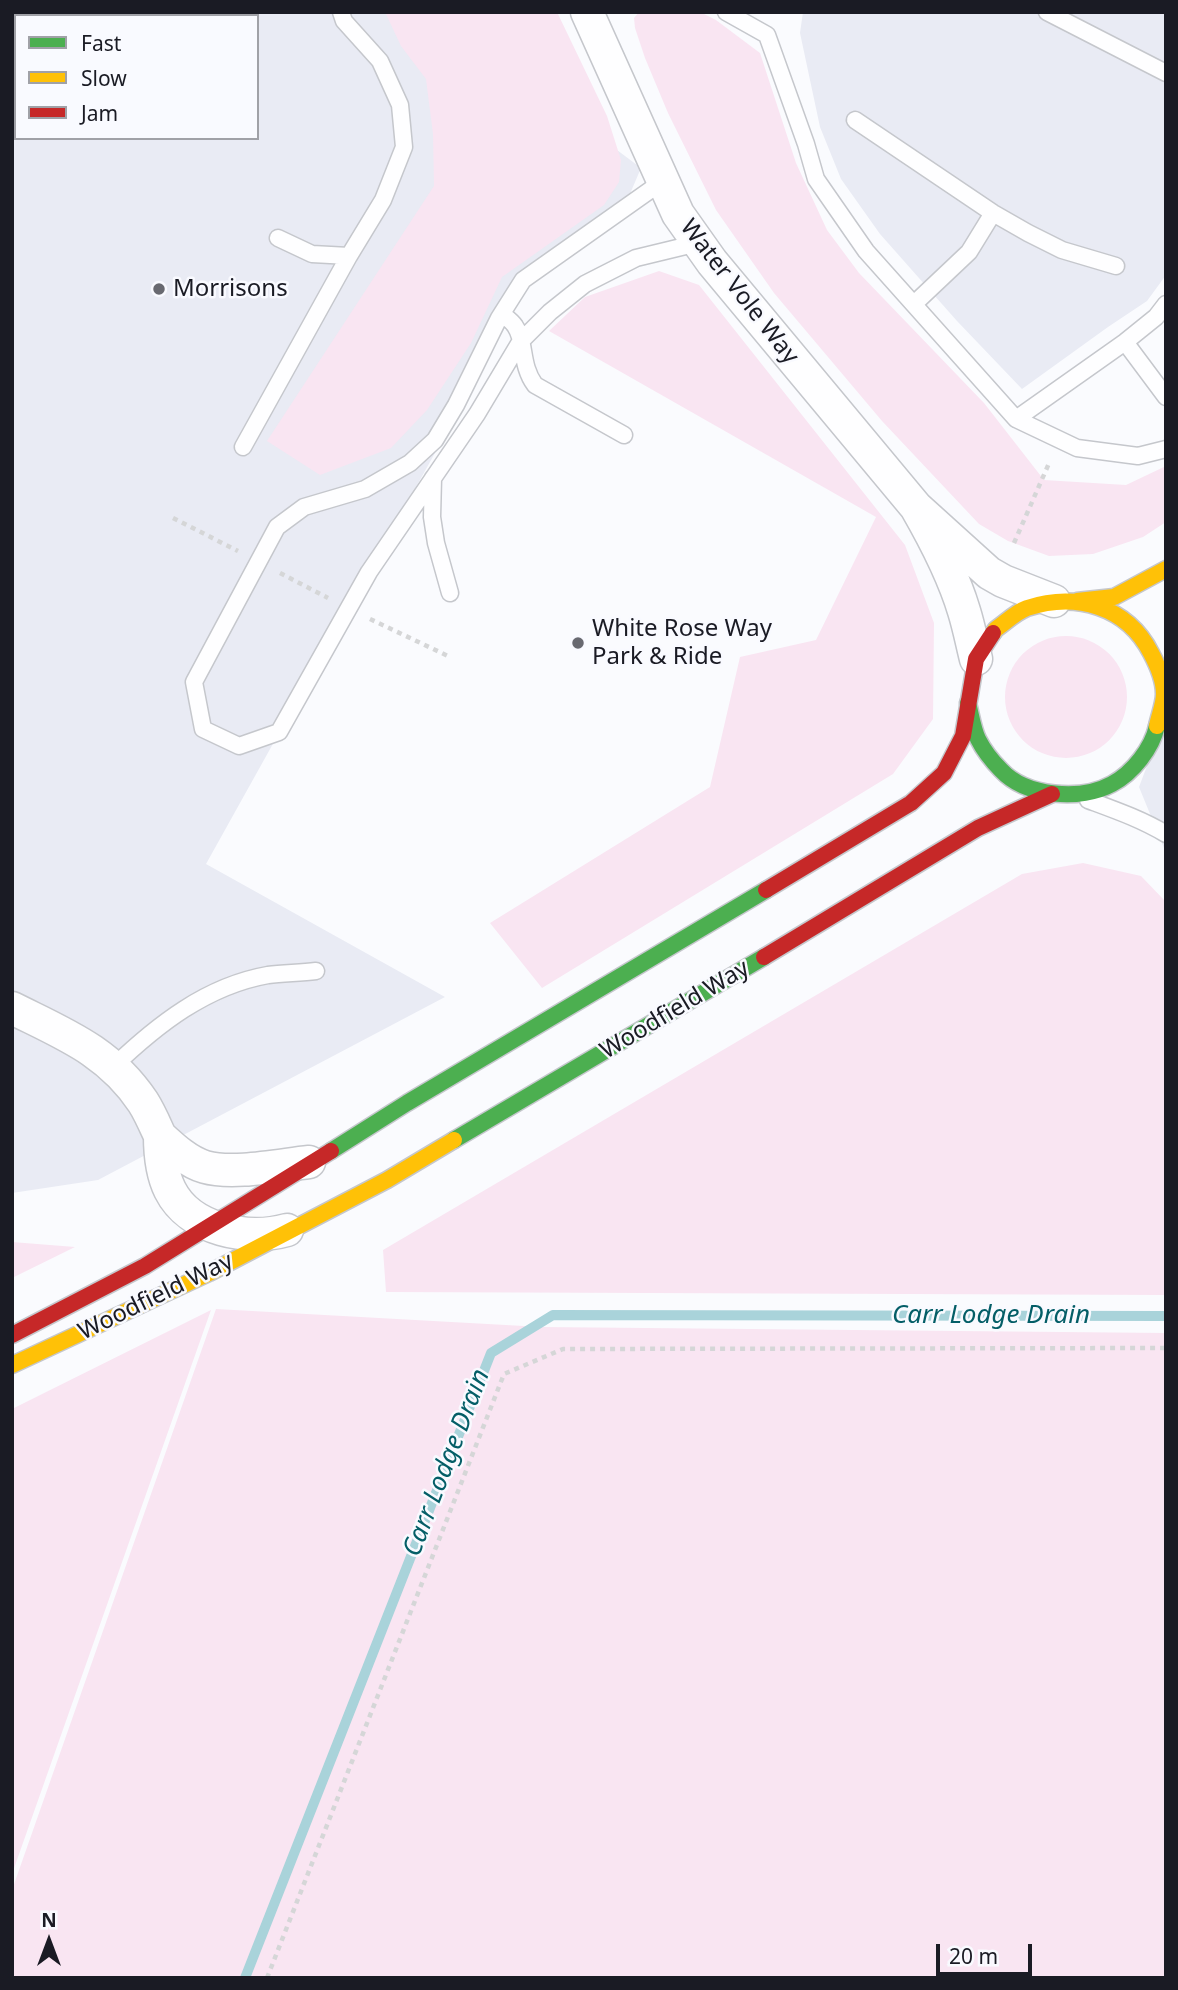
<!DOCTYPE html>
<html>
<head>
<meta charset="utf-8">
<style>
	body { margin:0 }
	#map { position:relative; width:1178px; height:1990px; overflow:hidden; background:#fafbfe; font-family:"Noto Sans",sans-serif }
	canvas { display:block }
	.frame { position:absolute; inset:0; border:14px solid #1a1b24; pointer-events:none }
	.legend { position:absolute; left:14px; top:14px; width:245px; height:126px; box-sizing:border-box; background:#f9faff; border:2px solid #a0a1a7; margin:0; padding:9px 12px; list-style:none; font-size:21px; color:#1a1b24 }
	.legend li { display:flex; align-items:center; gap:14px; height:35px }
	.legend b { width:35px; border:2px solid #a0a1a7 }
	.north { position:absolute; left:14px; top:1906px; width:70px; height:70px; -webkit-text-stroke:5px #f9faff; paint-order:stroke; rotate:0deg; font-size:19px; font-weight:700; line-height:28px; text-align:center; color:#1a1b24 }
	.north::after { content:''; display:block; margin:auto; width:24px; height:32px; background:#1a1b24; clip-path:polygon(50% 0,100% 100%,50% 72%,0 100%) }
	.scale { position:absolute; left:936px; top:1944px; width:96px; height:32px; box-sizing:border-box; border:4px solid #1a1b24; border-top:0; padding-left:9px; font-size:21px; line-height:24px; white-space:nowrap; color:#1a1b24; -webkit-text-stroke:5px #f9faff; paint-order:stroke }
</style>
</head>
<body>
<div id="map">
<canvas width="1178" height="1990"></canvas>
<div class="frame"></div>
<ul class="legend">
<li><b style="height:9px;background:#4caf50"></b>Fast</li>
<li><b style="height:9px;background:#ffc107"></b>Slow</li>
<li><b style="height:9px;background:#c62828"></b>Jam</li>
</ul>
<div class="north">N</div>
<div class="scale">20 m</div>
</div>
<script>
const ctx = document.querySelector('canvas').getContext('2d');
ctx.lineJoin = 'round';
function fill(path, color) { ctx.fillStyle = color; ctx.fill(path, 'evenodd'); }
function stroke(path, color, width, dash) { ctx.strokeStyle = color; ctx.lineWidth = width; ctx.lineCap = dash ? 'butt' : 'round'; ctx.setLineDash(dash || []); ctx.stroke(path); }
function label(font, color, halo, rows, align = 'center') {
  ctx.font = font + ' "Noto Sans",sans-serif'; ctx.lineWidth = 5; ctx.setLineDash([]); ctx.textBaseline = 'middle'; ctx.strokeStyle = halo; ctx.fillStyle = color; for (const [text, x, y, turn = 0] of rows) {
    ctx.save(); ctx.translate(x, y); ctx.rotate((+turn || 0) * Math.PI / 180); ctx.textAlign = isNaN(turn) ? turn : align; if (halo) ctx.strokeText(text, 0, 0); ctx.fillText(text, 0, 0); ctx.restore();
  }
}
const built = new Path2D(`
	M 12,12 L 433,12 L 641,168 L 618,222 L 533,277 L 206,864 L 445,997 L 98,1180 L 12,1193 ZM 16,16 L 257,16 L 257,138 L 16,138 Z
	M 803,12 L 1166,12 L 1166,275 L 1147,301 L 1108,327 L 1022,389 L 957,321 L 880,234 L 841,179 L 820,127 L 800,33 Z
	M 1166,716 L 1166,853 L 1139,787 Z`);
const green = new Path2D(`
	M 385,12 L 557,12 L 607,116 L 621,160 L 619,182 L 604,205 L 502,277 L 471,343 L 427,410 L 391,448 L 320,475 L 267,441 L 434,186 L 433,134 L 426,79 L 401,46 Z
	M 639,12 L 700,12 L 716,20 L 760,53 L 796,163 L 827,230 L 859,273 L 984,403 L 1044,480 L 1126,485 L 1166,466 L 1166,522 L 1143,537 L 1093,554 L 1049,556 L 1008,541 L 979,524 L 882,421 L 774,293 L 716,210 L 668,113 L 645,58 L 635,28 L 634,18 Z
	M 659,271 L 699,285 L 905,545 L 934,623 L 933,719 L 893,774 L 542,988 L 490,923 L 710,787 L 740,657 L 816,640 L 876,517 L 549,331 L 585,297 Z
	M1005 697a61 61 0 1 1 122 0a61 61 0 1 1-122 0Z
	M 1083,863 L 1141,876 L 1166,902 L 1166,1295 L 386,1292 L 383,1250 L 1022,874 Z
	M 12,1242 L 75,1247 L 12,1278 Z
	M 216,1309 L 542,1327 L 1166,1333 L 1166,1978 L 12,1978 L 12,1890 Z
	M 211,1310 L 12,1874 L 12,1409 Z`);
const stream = new Path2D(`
	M 245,1978 L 491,1353 L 553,1315 L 1166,1316`);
const path = new Path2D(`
	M 173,518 L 238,551
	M 1014,543 L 1050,461
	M 280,573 L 328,598
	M 370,619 L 448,656
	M 267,1978 L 504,1374 L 563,1349 L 1166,1348`);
const lane = new Path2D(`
	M 726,12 L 767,35 L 806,144 L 816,179 L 866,251 L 1016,419
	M 1047,12 L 1166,73
	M 855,120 L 993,213 L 1028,233 L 1062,250 L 1116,266
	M 663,181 L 523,280 L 499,318 L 456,405 L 435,440 L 410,463 L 365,489 L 304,507 L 277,527 L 194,682 L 203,729 L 239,746 L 279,732 L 369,572 L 477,414 L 520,342 L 550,312 L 585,284 L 636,258 L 698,243
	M 278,238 L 312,254 L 349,256
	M 914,304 L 969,252 L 993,213
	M 1166,304 L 1156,317 L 1125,342 L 1016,419 L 1077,448 L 1138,456 L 1166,449
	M 502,314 C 507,318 512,321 515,326 C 526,341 520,365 535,385 L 624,435
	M 1125,342 L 1166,397
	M 243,447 L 349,256 L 383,200 L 404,147 L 400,105 L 380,61 L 344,21 L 341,12
	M 433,478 L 432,517 L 436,543 L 450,593
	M 1088,800 C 1115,810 1141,819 1166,834
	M 113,1067 C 157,1025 206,986 268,975 C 284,973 300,973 316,971`);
const street = new Path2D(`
	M 587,12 L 678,214 L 712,262 L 916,507
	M 976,659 C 972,643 969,627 964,611 C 953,574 935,540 916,507 L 989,573 L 1003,581 L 1054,601
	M 12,1008 C 64,1034 109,1051 143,1102 C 150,1113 155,1125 160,1136
	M 287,1230 C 248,1241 190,1230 170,1190 C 162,1174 160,1154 160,1136 C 173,1148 188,1162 205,1167 C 233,1175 280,1165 309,1162`);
const fast = new Path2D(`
	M 968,703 C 971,714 973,729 978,739 C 983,749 993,762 1001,770 C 1026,797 1081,801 1112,784 C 1133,773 1152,748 1157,726
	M 454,1140 L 764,957
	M 331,1151 L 407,1103 L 766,890`);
const slow = new Path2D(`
	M 1077,601 L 1114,597 L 1166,569
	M 993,633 L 996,629 C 1006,622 1016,612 1027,608 C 1076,592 1127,606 1151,653 C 1158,666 1164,680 1164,694 C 1164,704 1159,716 1157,726
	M 12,1365 L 209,1273 L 387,1180 L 454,1140`);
const jam = new Path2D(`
	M 766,890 L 911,803 L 944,773 L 963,736 L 976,659 L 993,633
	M 764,957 L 978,828 L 1052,794
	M 12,1335 L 145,1266 L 331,1151`);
const markers = [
	[159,289,7,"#686970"],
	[578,643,7,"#686970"]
];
const poiNames = [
	["Morrisons",173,289],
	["White Rose Way",592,629],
	["Park & Ride",592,657]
];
const streetNames = [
	["Water Vole Way",739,292,52],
	["Woodfield Way",675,1010,-31],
	["Woodfield Way",156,1297,-26]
];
const waterNames = [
	["Carr Lodge Drain",991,1316],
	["Carr Lodge Drain",447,1463,-69]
];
fill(built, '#e9ebf4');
fill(green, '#f9e5f2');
stroke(stream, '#a9d3da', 10);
stroke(lane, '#c5c7cc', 19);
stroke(street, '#c5c7cc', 35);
stroke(fast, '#c5c7cc', 19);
stroke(slow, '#c5c7cc', 19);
stroke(jam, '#c5c7cc', 19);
stroke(path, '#d5d6d7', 4.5, [5, 5]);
stroke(lane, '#fefeff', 16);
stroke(street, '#fefeff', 32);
stroke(fast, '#4caf50', 16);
stroke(slow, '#ffc107', 16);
stroke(jam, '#c62828', 16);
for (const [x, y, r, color] of markers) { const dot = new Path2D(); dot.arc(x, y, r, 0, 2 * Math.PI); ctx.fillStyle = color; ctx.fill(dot); stroke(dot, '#f9faff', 2.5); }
label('24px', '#1a1b24', '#f9faff', poiNames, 'left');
label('24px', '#1a1b24', '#f9faff', streetNames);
label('italic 26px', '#045e67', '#f9faff', waterNames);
</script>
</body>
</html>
